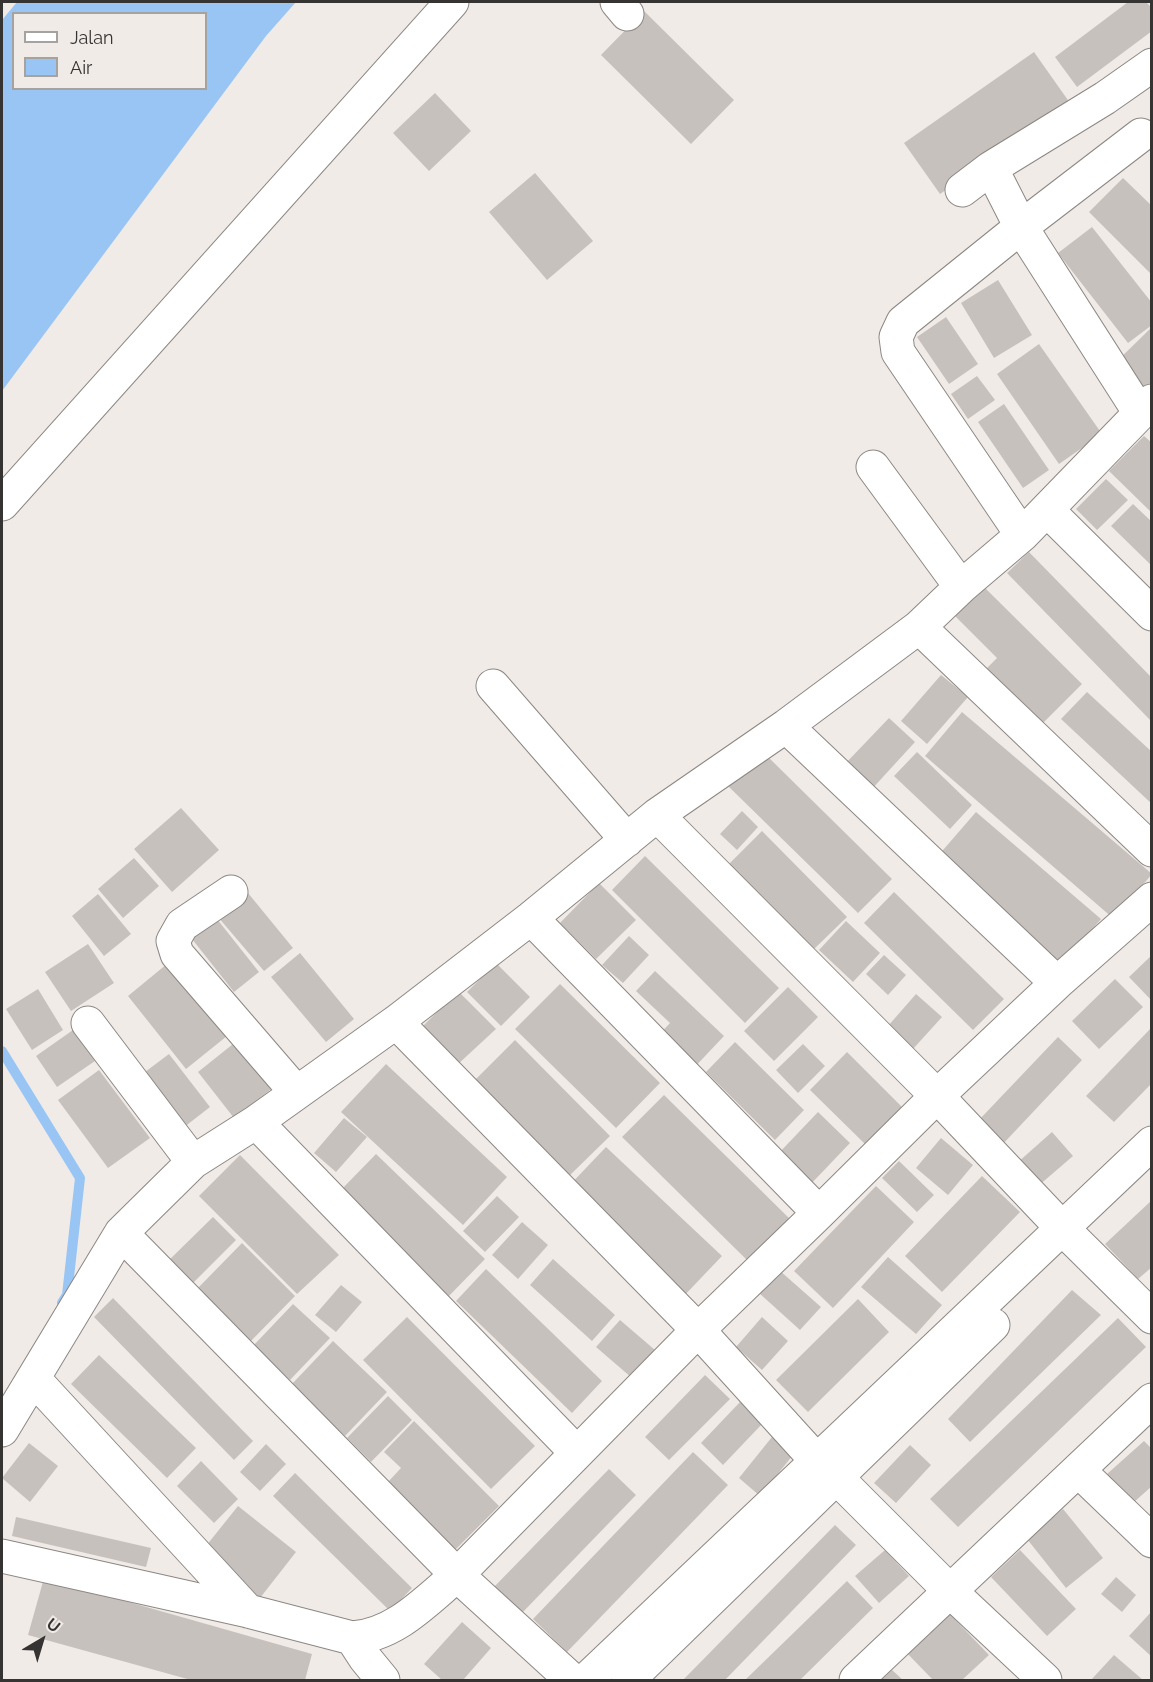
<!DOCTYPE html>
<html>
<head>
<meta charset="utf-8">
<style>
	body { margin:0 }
	#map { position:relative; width:1153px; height:1682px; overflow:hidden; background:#f1ebe7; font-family:Raleway,sans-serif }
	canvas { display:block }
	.frame { position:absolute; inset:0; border:3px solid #363433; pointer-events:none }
	.legend { position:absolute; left:12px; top:12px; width:195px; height:78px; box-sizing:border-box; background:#f1ebe7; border:2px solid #a6a29f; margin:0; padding:8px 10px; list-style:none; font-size:18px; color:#363433 }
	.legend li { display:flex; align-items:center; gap:12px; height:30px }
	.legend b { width:30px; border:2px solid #a6a29f }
	.north { position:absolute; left:12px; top:1610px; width:60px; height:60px; -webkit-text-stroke:4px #f1ebe7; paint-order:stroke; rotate:38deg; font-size:16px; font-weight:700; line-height:24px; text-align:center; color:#363433 }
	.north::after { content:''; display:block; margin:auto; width:21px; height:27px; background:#363433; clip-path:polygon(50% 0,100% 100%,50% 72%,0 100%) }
</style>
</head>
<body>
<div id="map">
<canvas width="1153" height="1682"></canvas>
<div class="frame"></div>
<ul class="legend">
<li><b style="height:8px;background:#fff"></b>Jalan</li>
<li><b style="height:16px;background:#99c5f5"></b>Air</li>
</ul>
<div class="north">U</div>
</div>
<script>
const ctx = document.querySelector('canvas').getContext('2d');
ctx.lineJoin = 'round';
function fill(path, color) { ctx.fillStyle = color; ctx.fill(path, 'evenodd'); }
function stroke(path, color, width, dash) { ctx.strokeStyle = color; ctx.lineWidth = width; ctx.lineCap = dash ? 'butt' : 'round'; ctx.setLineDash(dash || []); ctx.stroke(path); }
const water = new Path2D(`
	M 17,2 L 296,2 L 266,36 L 2,391 L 2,20 ZM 14,14 L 206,14 L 206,88 L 14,88 Z`);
const stream = new Path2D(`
	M 2,1051 L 80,1178 L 67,1295 L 62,1303`);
const building = new Path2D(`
	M 1128,2 L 1146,2 L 1152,8 L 1152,31 L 1077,87 L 1055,57 Z
	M 644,11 L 734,100 L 691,144 L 601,55 Z
	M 1034,52 L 1070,103 L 940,194 L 904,143 Z
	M 435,93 L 471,131 L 429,171 L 393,133 Z
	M 535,173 L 593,241 L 547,280 L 489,212 Z
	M 1123,178 L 1152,206 L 1152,275 L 1089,212 Z
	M 1092,227 L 1152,303 L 1152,325 L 1128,343 L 1058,253 Z
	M 998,280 L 1032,335 L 994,358 L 961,303 Z
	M 946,317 L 978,364 L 949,384 L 917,337 Z
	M 1152,327 L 1152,391 L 1146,397 L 1113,365 Z
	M 1039,344 L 1102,434 L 1059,464 L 997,374 Z
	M 977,376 L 995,400 L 968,419 L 951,394 Z
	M 1004,404 L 1049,470 L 1023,488 L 978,422 Z
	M 1144,436 L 1152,443 L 1152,513 L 1109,471 Z
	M 1106,479 L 1128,500 L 1097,530 L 1076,509 Z
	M 1133,504 L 1152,522 L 1152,566 L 1111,526 Z
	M 1029,552 L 1152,678 L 1152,722 L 1007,573 Z
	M 984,587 L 1082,684 L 1040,726 L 984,671 L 997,658 L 955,616 Z
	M 941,675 L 968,697 L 927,744 L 901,721 Z
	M 1087,692 L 1152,752 L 1152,804 L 1061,719 Z
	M 962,712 L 1152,874 L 1114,919 L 925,756 Z
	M 889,718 L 915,742 L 871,790 L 844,765 Z
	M 762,751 L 892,879 L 858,913 L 728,786 Z
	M 917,752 L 972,805 L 950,829 L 894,776 Z
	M 181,808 L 219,850 L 172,892 L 134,849 Z
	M 742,811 L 758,827 L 737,850 L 720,834 Z
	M 976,812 L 1101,919 L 1062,964 L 937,857 Z
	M 762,831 L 847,917 L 812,951 L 727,866 Z
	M 645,856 L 779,988 L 745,1023 L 612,890 Z
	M 134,858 L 159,886 L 123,918 L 98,889 Z
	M 599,883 L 636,920 L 596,959 L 560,923 Z
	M 894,892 L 1004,999 L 973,1030 L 864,923 Z
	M 248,893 L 293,948 L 264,971 L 218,917 Z
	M 98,894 L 131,934 L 104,956 L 72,916 Z
	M 217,919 L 259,972 L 234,992 L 192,939 Z
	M 846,921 L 880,953 L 853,982 L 819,950 Z
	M 629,936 L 649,955 L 623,983 L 602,965 Z
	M 88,944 L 114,983 L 71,1011 L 45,972 Z
	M 300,953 L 354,1019 L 326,1042 L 271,977 Z
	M 884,955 L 906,975 L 888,995 L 866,974 Z
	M 1152,955 L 1152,1001 L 1129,977 Z
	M 173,959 L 232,1032 L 186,1069 L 128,996 Z
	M 496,963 L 530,997 L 501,1026 L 467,992 Z
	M 655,971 L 724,1036 L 690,1072 L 655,1039 L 670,1023 L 636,991 Z
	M 1115,979 L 1143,1007 L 1099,1049 L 1072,1021 Z
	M 560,984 L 660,1083 L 616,1128 L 515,1029 Z
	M 788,987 L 818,1017 L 774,1061 L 744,1031 Z
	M 38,989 L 63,1030 L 32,1050 L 6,1009 Z
	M 458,991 L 496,1029 L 457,1065 L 421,1028 Z
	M 916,994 L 942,1017 L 913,1049 L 888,1026 Z
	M 1152,1027 L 1152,1083 L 1114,1122 L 1086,1096 Z
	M 73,1030 L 95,1061 L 57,1087 L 36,1056 Z
	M 1058,1037 L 1082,1060 L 1002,1145 L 978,1121 Z
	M 238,1040 L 275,1086 L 234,1118 L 198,1072 Z
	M 515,1040 L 610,1136 L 566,1179 L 472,1083 Z
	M 735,1042 L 804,1110 L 775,1140 L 706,1072 Z
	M 803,1044 L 825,1066 L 798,1093 L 776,1070 Z
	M 847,1052 L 903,1108 L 866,1145 L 810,1090 Z
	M 169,1054 L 210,1107 L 183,1128 L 141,1075 Z
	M 386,1064 L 507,1177 L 463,1225 L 341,1112 Z
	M 99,1070 L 150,1138 L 108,1168 L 58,1100 Z
	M 664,1095 L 791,1220 L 749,1262 L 622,1137 Z
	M 818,1112 L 850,1143 L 809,1186 L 777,1155 Z
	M 344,1118 L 367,1137 L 336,1172 L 314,1153 Z
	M 1052,1132 L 1073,1156 L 1037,1187 L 1017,1163 Z
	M 941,1138 L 973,1165 L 948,1195 L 916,1168 Z
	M 606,1147 L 722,1256 L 681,1299 L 565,1190 Z
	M 376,1154 L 485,1259 L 447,1298 L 338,1193 Z
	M 240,1155 L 339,1255 L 297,1294 L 199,1196 Z
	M 899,1161 L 934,1195 L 917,1212 L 882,1178 Z
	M 982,1176 L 1020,1212 L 942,1292 L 905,1256 Z
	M 876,1186 L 914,1222 L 833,1308 L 794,1271 Z
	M 497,1196 L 519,1217 L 485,1252 L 463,1231 Z
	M 1152,1200 L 1152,1267 L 1138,1279 L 1105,1244 Z
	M 213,1217 L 236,1240 L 189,1287 L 165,1264 Z
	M 522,1222 L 548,1245 L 518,1279 L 492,1255 Z
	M 242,1243 L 295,1296 L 250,1342 L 197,1289 Z
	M 888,1257 L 942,1305 L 916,1334 L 861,1287 Z
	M 553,1259 L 615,1315 L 592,1341 L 530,1285 Z
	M 486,1269 L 602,1381 L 572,1413 L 456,1301 Z
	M 779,1270 L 821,1307 L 800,1330 L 759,1293 Z
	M 341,1285 L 362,1302 L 336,1332 L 315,1315 Z
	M 1072,1290 L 1101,1315 L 970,1442 L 948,1419 Z
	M 113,1298 L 253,1441 L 234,1460 L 94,1317 Z
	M 858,1299 L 889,1332 L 808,1412 L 776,1380 Z
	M 293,1304 L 330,1338 L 290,1380 L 253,1346 Z
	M 407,1317 L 535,1446 L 491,1489 L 363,1360 Z
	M 762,1317 L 788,1341 L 762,1370 L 736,1347 Z
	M 1118,1318 L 1146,1347 L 958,1527 L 930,1499 Z
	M 620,1320 L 662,1356 L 639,1384 L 596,1347 Z
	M 333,1341 L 387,1392 L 345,1436 L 291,1385 Z
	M 99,1355 L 196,1448 L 167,1478 L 71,1384 Z
	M 705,1375 L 730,1399 L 669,1460 L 645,1437 Z
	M 388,1396 L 412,1420 L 371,1462 L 347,1438 Z
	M 740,1402 L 763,1423 L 723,1465 L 701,1443 Z
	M 414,1421 L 499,1506 L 455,1550 L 388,1482 L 401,1468 L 384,1452 Z
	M 772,1437 L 793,1455 L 760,1496 L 739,1478 Z
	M 1144,1441 L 1152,1449 L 1152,1486 L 1133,1503 L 1107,1474 Z
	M 29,1443 L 58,1466 L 30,1502 L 2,1478 Z
	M 266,1444 L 286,1464 L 260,1491 L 240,1472 Z
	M 910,1445 L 931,1465 L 896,1503 L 874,1483 Z
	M 693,1452 L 728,1485 L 567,1652 L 533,1619 Z
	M 201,1461 L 238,1499 L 214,1523 L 177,1486 Z
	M 609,1469 L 636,1495 L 522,1613 L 494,1587 Z
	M 295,1473 L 412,1588 L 390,1611 L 273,1496 Z
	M 238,1506 L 296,1552 L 260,1598 L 202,1551 Z
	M 1063,1509 L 1103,1558 L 1066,1588 L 1027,1539 Z
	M 16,1517 L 151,1548 L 146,1567 L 12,1536 Z
	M 835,1525 L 856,1545 L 725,1680 L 683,1680 Z
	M 885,1550 L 909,1576 L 879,1603 L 855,1576 Z
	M 1020,1550 L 1076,1609 L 1047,1636 L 991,1577 Z
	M 1116,1577 L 1136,1595 L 1122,1612 L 1101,1594 Z
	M 44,1578 L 312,1654 L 305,1680 L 191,1680 L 28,1635 Z
	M 847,1581 L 873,1608 L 800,1680 L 745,1680 Z
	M 945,1609 L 989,1655 L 962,1680 L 933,1680 L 903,1649 Z
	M 1152,1611 L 1152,1657 L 1129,1636 Z
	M 462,1622 L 491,1648 L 463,1680 L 442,1680 L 424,1664 Z
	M 1114,1655 L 1143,1680 L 1091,1680 Z
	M 892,1670 L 903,1680 L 881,1680 Z`);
const minor = new Path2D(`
	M 617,2 L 627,14
	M 991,168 L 1021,227 L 1140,413
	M 962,190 L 991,168 L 1105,98 L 1152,65
	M 873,467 L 961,587
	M 2,504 L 452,2
	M 1047,510 L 1152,614
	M 1022,535 L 898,352 L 896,337 L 903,322 L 1021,227 L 1141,135
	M 919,627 L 1152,850
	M 493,686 L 627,840
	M 786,726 L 1057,983
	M 657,815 L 937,1096 L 1062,1228 L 1152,1317
	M 231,892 L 182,925 L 173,941 L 177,954 L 296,1092
	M 531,918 L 819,1213
	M 396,1022 L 698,1330 L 817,1461 L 837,1478 L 951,1592 L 1045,1680
	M 88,1023 L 193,1162
	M 256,1122 L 576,1452
	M 121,1233 L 457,1575 L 698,1330 L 819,1213 L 937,1096 L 1057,983 L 1152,899
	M 34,1379 L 248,1611
	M 2,1430 L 121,1233 L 193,1162 L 256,1122 L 396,1022 L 531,918 L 657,815 L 786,726 L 919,627 L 961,587 L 1022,535 L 1152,401
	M 1078,1470 L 1152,1541
	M 2,1556 L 248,1611 L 352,1638 C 395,1635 425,1602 457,1575 L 572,1680
	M 352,1638 L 365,1658 L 383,1680
	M 586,1680 L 1152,1143
	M 628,1680 L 993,1325
	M 856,1680 L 1152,1400`);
fill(water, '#99c5f5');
stroke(stream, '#99c5f5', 10);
fill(building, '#c7c1be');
stroke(minor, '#8d8784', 35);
stroke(minor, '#fff', 33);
</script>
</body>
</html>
